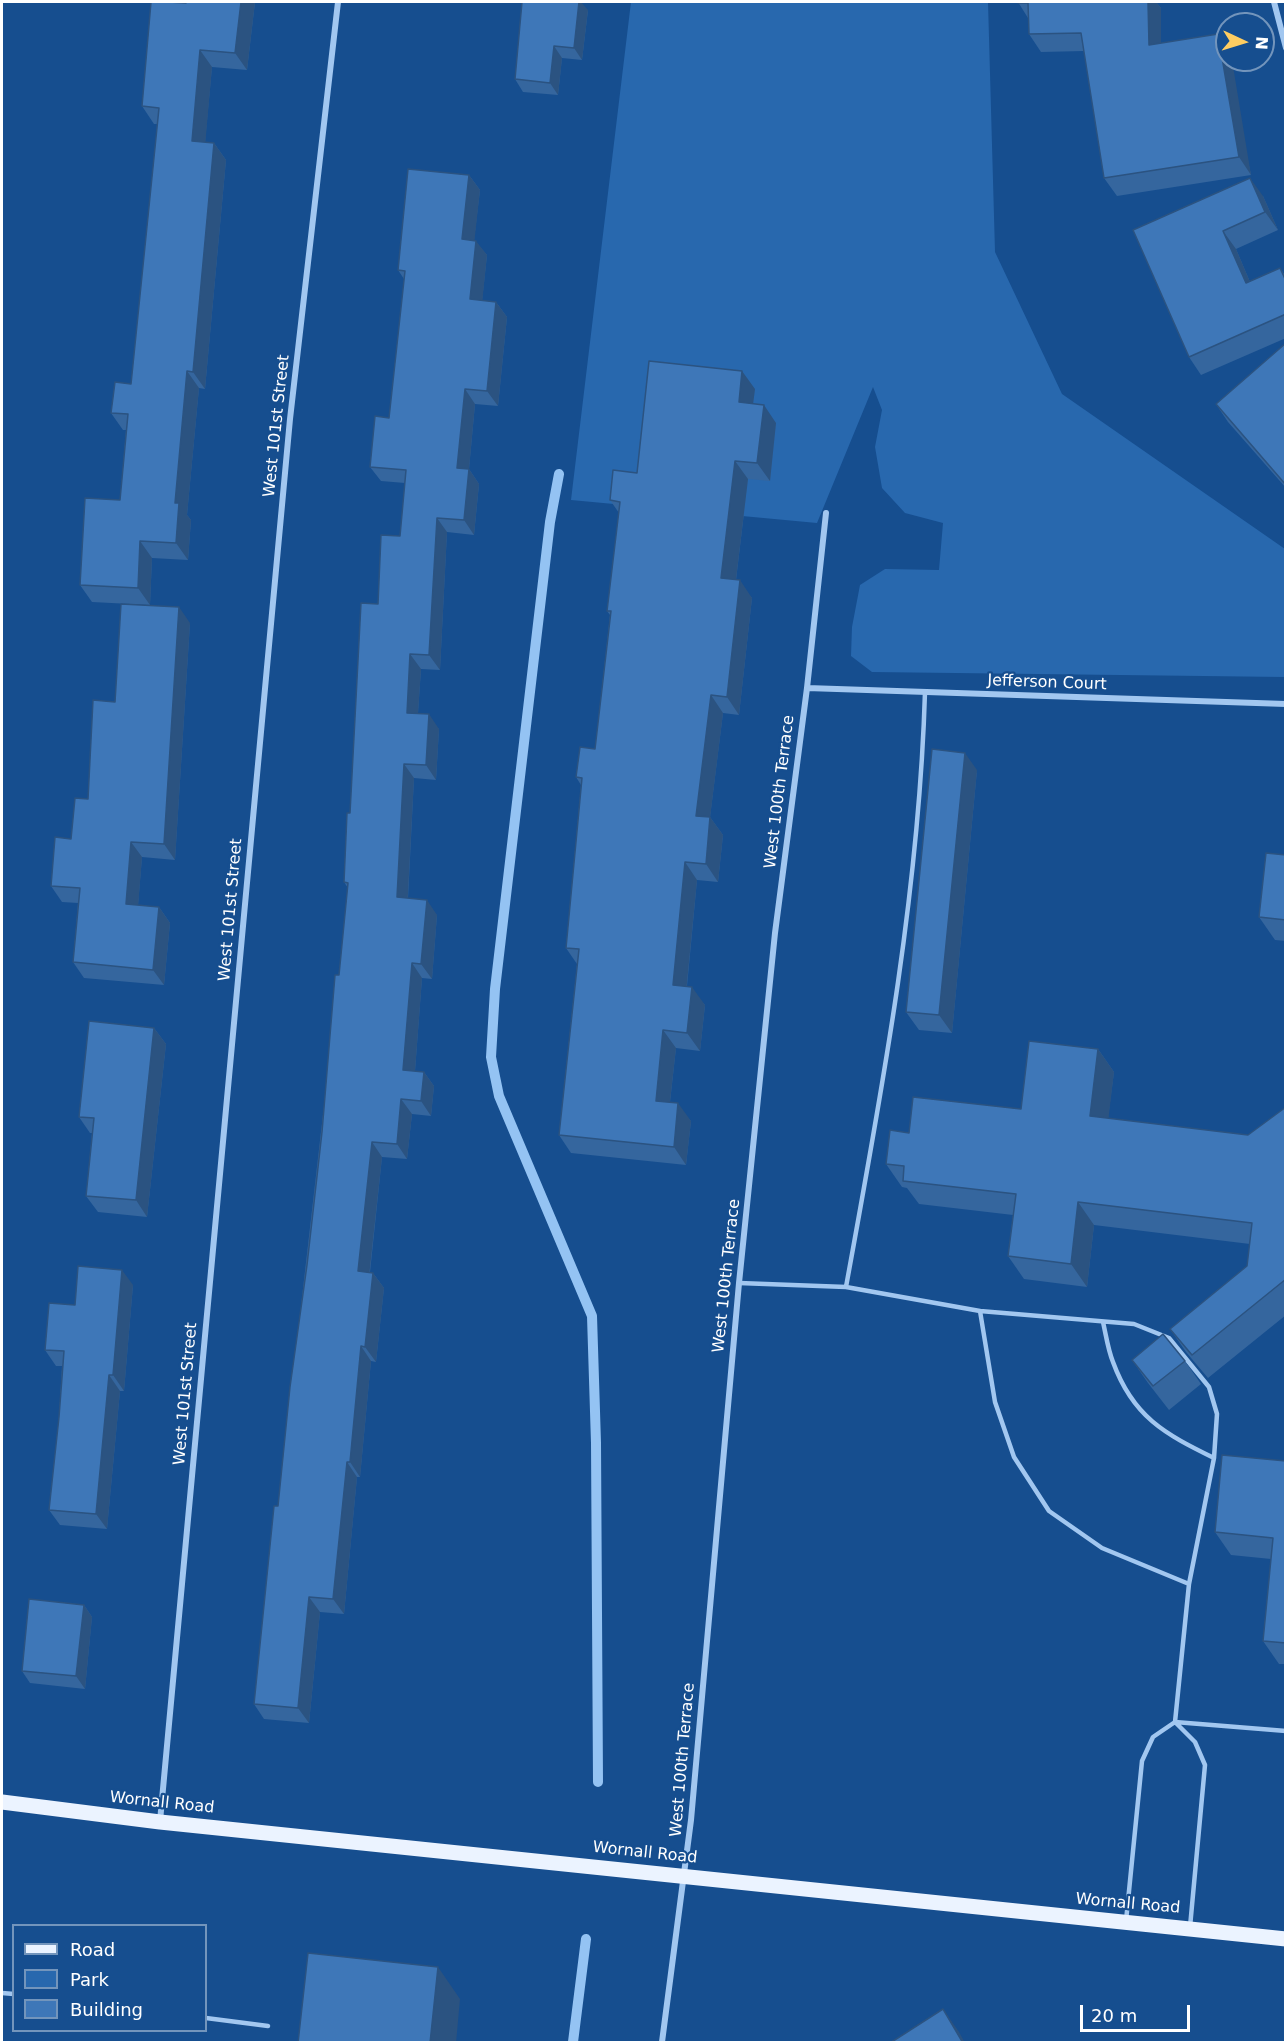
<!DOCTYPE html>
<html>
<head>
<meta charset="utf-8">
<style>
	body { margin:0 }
	#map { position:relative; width:1287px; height:2044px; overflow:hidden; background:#164e8f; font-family:"DejaVu Sans",sans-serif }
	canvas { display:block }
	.frame { position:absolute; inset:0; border:3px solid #fff; pointer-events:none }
	.legend { position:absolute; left:12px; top:1924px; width:195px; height:108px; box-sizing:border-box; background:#164e8f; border:2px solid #7395bc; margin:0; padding:8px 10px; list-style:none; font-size:18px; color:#fff }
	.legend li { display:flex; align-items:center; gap:12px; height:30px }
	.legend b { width:30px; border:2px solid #7395bc }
	.north { position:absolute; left:1215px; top:12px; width:60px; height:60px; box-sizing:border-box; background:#164e8f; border:2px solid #7395bc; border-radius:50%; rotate:94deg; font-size:16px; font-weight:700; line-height:24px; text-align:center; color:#fff }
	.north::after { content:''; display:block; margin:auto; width:21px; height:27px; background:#ffcd61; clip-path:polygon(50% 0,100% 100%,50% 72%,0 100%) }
	.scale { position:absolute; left:1080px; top:2005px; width:110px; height:27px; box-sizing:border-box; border:3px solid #fff; border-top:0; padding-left:8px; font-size:18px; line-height:21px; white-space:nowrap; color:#fff; -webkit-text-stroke:4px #164e8f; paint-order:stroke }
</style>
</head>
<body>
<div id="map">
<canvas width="1287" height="2044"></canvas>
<div class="frame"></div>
<ul class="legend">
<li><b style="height:8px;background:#ebf3ff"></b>Road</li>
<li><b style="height:16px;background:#2868ae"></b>Park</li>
<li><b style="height:16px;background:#3e77b8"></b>Building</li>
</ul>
<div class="north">N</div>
<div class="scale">20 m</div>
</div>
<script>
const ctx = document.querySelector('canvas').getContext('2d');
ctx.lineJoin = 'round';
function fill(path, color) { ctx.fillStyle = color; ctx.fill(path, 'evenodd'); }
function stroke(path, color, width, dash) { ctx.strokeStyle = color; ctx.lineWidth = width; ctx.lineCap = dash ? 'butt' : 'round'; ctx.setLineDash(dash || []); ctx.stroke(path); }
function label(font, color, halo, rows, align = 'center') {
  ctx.font = font + ' "DejaVu Sans",sans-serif'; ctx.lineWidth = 4.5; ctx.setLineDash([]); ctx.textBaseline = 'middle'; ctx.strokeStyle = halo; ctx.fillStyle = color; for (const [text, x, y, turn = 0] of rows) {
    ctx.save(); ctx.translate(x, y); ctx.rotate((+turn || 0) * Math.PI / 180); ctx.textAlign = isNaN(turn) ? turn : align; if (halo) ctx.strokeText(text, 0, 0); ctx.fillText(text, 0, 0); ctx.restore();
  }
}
const green = new Path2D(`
	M 631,2 L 988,2 L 995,252 L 1062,394 L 1285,549 L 1285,677 L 872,672 L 851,656 L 852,627 L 860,585 L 885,569 L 939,570 L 943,523 L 905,513 L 882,488 L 875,447 L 882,410 L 873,387 L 817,523 L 571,500 Z`);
const stream = new Path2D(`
	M 559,474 L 550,522 L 495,989 L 491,1057 L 499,1096 L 592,1316 L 596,1443 L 598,1782
	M 573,2042 L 586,1939`);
const lane = new Path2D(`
	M 739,1283 L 846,1287 L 980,1311 L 995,1402 L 1014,1457 L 1049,1511 L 1102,1548 L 1189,1584 L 1175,1722
	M 846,1287 C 882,1090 919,893 925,692
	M 980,1311 L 1134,1324 L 1169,1338 L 1209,1387 L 1217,1414 L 1214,1458 L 1189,1584
	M 1103,1322 C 1106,1335 1108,1350 1113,1362 C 1133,1417 1165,1434 1214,1458
	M 1175,1722 L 1195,1742 L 1205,1765 L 1190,1927
	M 1126,1921 L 1142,1761 L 1153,1737 L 1175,1722 L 1286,1731
	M 2,1993 L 14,1994
	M 206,2018 L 268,2026`);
const street = new Path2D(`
	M 1274,2 L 1286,48
	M 807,688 L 1286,704
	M 160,1821 L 290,419 L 338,2
	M 662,2042 L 691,1820 L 739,1283 L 775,933 L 807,688 L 826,513`);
const primary = new Path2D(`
	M 2,1802 L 160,1822 L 1286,1939`);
const wall = new Path2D(`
	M 255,2 L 247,70 L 212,67 L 205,142 L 214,143 L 226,160 L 205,389 L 199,388 L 187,515 L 191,520 L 188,560 L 152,558 L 150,605 L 92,602 L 80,585 L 120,500 L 126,430 L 123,430 L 111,413 L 131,384 L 158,124 L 154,124 L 142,106 L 186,3 Z
	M 1018,2 L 1156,2 L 1161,8 L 1161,43 L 1218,34 L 1227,46 L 1227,60 L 1251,175 L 1117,196 L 1104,178 L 1084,51 L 1041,52 L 1029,34 L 1028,18 Z
	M 588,10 L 582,60 L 562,58 L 558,95 L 523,92 L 515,79 Z
	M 469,175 L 480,190 L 474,240 L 487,255 L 482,301 L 496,302 L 507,317 L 498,406 L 475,404 L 469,469 L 479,484 L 474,535 L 447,532 L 440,670 L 421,669 L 418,713 L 439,729 L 436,780 L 414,778 L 408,898 L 437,915 L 432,979 L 422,978 L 415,1071 L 424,1072 L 434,1086 L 431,1116 L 412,1114 L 407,1159 L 382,1157 L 370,1272 L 373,1273 L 384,1288 L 376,1362 L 371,1361 L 360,1477 L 357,1477 L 344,1614 L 320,1612 L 309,1723 L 264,1719 L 254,1704 L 278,1506 L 339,975 L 348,888 L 344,882 L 350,813 L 378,604 L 400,536 L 405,483 L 381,481 L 370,467 L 389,418 L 404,279 L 398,270 Z
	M 1263,196 L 1278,230 L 1236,249 L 1250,282 L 1280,268 L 1286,277 L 1286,338 L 1201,375 L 1189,357 L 1133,230 Z
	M 1286,343 L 1286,488 L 1228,422 L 1216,404 Z
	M 755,389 L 753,403 L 776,423 L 770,481 L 748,479 L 736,580 L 752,598 L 739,715 L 723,713 L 710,817 L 723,835 L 718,882 L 697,880 L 687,986 L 705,1005 L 700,1051 L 676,1048 L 670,1102 L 691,1121 L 686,1165 L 571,1153 L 559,1135 L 577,964 L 566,948 L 581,785 L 576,777 L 595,749 L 610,615 L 607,611 L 619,513 L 610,500 L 637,473 Z
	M 190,623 L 175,860 L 142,857 L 138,905 L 159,907 L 170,923 L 164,985 L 84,978 L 73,962 L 78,903 L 62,902 L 51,886 L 88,799 L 115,702 Z
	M 977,770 L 952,1033 L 919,1030 L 906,1012 Z
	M 1286,855 L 1286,941 L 1275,940 L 1259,917 Z
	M 154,1028 L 166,1044 L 147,1217 L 98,1212 L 86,1196 L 92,1133 L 90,1133 L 79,1117 Z
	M 1098,1049 L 1114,1072 L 1108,1118 L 1248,1135 L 1286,1107 L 1286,1315 L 1208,1378 L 1186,1352 L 1170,1329 L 1247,1266 L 1250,1244 L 1094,1225 L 1087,1287 L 1024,1279 L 1008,1256 L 1013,1215 L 919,1204 L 907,1188 L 902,1187 L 886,1164 L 909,1133 L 1021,1109 Z
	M 133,1285 L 124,1391 L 120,1391 L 107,1529 L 60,1525 L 49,1510 L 59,1417 L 62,1366 L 56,1366 L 45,1350 L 75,1305 Z
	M 1132,1360 L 1185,1361 L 1201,1384 L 1169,1410 L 1148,1383 Z
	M 1286,1461 L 1286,1664 L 1279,1664 L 1263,1641 L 1271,1559 L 1231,1555 L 1215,1532 Z
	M 84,1605 L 92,1617 L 85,1689 L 30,1683 L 22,1671 Z`);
const shadedWall = new Path2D(`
	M 241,2 L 255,2 L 247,70 L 235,53 Z
	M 579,2 L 581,2 L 588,10 L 582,60 L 574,48 Z
	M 1148,2 L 1156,2 L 1161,8 L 1161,63 L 1149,45 Z
	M 1218,34 L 1227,46 L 1227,60 L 1232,60 L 1251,175 L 1239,157 Z
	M 554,46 L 562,58 L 558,95 L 550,83 Z
	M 200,50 L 212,67 L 204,158 L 192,141 Z
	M 214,143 L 226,160 L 205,389 L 193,372 Z
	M 469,175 L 480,190 L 473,254 L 462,239 Z
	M 1250,178 L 1263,196 L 1278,230 L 1265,212 Z
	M 1223,231 L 1236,249 L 1258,301 L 1246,283 Z
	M 476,241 L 487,255 L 481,314 L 470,299 Z
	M 496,302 L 507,317 L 498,406 L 487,391 Z
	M 187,371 L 199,388 L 187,515 L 191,520 L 188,560 L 176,543 L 175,503 Z
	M 742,371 L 755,389 L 751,420 L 739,402 Z
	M 465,389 L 475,404 L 469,469 L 479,484 L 474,535 L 464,520 L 457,468 Z
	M 764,405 L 776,423 L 770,481 L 757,463 Z
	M 735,461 L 748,479 L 734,596 L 721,578 Z
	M 437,518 L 447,532 L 440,670 L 429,655 Z
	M 140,541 L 152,558 L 150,605 L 138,588 Z
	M 740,580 L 752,598 L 739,715 L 727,697 Z
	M 179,607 L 190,623 L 175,860 L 164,844 Z
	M 410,654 L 421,669 L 417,728 L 407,713 Z
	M 711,695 L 723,713 L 708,834 L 696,816 Z
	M 429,714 L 439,729 L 436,780 L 426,765 Z
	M 965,753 L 977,770 L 952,1033 L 939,1015 Z
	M 404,764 L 414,778 L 407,912 L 397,897 Z
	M 710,817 L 723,835 L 718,882 L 706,864 Z
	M 131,842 L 142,857 L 137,920 L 126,904 Z
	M 685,862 L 697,880 L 685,1003 L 673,985 Z
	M 427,900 L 437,915 L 432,979 L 421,964 Z
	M 159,907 L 170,923 L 164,985 L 153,970 Z
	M 412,963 L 422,978 L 414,1084 L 403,1070 Z
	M 692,987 L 705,1005 L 700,1051 L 687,1033 Z
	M 154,1028 L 166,1044 L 147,1217 L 136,1200 Z
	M 663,1030 L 676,1048 L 668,1119 L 656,1101 Z
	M 1098,1049 L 1114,1072 L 1106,1139 L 1090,1116 Z
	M 424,1072 L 434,1086 L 431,1116 L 421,1101 Z
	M 401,1099 L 412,1114 L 407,1159 L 397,1144 Z
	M 678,1103 L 691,1121 L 686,1165 L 674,1147 Z
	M 372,1142 L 382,1157 L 368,1286 L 358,1271 Z
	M 1078,1202 L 1094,1225 L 1087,1287 L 1071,1264 Z
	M 122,1270 L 133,1285 L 124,1391 L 113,1375 Z
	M 373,1273 L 384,1288 L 376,1362 L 365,1347 Z
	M 361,1346 L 371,1361 L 360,1477 L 350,1462 Z
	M 109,1375 L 120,1391 L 107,1529 L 96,1514 Z
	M 347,1462 L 357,1477 L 344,1614 L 333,1599 Z
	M 309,1597 L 320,1612 L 309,1723 L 298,1708 Z
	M 84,1605 L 92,1617 L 85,1689 L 76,1676 Z
	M 438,1967 L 460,1999 L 456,2043 L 430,2043 Z
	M 943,2009 L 959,2032 L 965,2043 L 963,2043 Z`);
const building = new Path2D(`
	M 151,2 L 168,2 L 186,3 L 186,2 L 241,2 L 235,53 L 200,50 L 192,141 L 214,143 L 193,372 L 187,371 L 175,503 L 179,503 L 176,543 L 140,541 L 138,588 L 80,585 L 85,498 L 120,500 L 128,414 L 111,413 L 115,382 L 131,384 L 159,108 L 142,106 Z
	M 522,2 L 579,2 L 574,48 L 554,46 L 550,83 L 515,79 Z
	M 1018,2 L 1148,2 L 1149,45 L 1218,34 L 1239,157 L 1104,178 L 1081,33 L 1029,34 L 1028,3 L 1018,3 Z
	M 408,169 L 469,175 L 462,239 L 476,241 L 470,299 L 496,302 L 487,391 L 465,389 L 457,468 L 469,469 L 464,520 L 437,518 L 429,655 L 410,654 L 407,713 L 429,714 L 426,765 L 404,764 L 397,897 L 427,900 L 421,964 L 412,963 L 403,1070 L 424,1072 L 421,1101 L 401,1099 L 397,1144 L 372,1142 L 358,1271 L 373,1273 L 365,1347 L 361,1346 L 350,1462 L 347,1462 L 333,1599 L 309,1597 L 298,1708 L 254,1704 L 274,1506 L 278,1506 L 290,1387 L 307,1265 L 322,1132 L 335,975 L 339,975 L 348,883 L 344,882 L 347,813 L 350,813 L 361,603 L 378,604 L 381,535 L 400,536 L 406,470 L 370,467 L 375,416 L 389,418 L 405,271 L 398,270 Z
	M 1250,178 L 1265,212 L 1223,231 L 1246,283 L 1280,268 L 1286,281 L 1286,314 L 1189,357 L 1133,230 Z
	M 1286,343 L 1286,485 L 1216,404 Z
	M 649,361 L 742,371 L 739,402 L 764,405 L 757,463 L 735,461 L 721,578 L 740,580 L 727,697 L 711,695 L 696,816 L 710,817 L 706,864 L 685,862 L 673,985 L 692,987 L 687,1033 L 663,1030 L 656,1101 L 678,1103 L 674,1147 L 559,1135 L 579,949 L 566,948 L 582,778 L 576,777 L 580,747 L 595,749 L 611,611 L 607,611 L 620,502 L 610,500 L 613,470 L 637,473 Z
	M 121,604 L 179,607 L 164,844 L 131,842 L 126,904 L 159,907 L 153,970 L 73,962 L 80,888 L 51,886 L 55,837 L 71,839 L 75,798 L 88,799 L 93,700 L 115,702 Z
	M 932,749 L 965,753 L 939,1015 L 906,1012 Z
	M 1266,853 L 1286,855 L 1286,920 L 1259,917 Z
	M 89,1021 L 154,1028 L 136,1200 L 86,1196 L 94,1118 L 79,1117 Z
	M 1029,1041 L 1098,1049 L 1090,1116 L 1248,1135 L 1286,1107 L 1286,1279 L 1192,1355 L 1170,1329 L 1247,1266 L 1252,1223 L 1078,1202 L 1071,1264 L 1008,1256 L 1016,1194 L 903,1181 L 904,1166 L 886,1164 L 890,1130 L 909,1133 L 913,1097 L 1021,1109 Z
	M 78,1266 L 122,1270 L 113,1375 L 109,1375 L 96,1514 L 49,1510 L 59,1417 L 64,1351 L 45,1350 L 49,1303 L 75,1305 Z
	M 1163,1334 L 1185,1361 L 1153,1386 L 1132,1360 Z
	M 1222,1455 L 1286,1461 L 1286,1643 L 1263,1641 L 1273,1538 L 1215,1532 Z
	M 29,1599 L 84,1605 L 76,1676 L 22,1671 Z
	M 308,1953 L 438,1967 L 430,2043 L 298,2043 Z
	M 943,2009 L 963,2043 L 890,2043 Z`);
const streetNames = [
	["West 101st Street",277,426,-84],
	["Jefferson Court",1047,683,2],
	["West 100th Terrace",780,792,-83],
	["West 101st Street",231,910,-85],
	["West 100th Terrace",727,1276,-84],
	["West 101st Street",186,1394,-85],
	["West 100th Terrace",683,1760,-85],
	["Wornall Road",162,1803,6],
	["Wornall Road",645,1853,6],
	["Wornall Road",1128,1904,5]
];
fill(green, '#2868ae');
stroke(stream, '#94c3f3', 10);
stroke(lane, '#a2c7f0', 4.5);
stroke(street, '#a2c7f0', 6);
stroke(primary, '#ebf3ff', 15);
fill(wall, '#35669e');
fill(shadedWall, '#2b5381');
fill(building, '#3e77b8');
stroke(building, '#2b5381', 1.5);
label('16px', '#fff', '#164e8f', streetNames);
</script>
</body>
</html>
